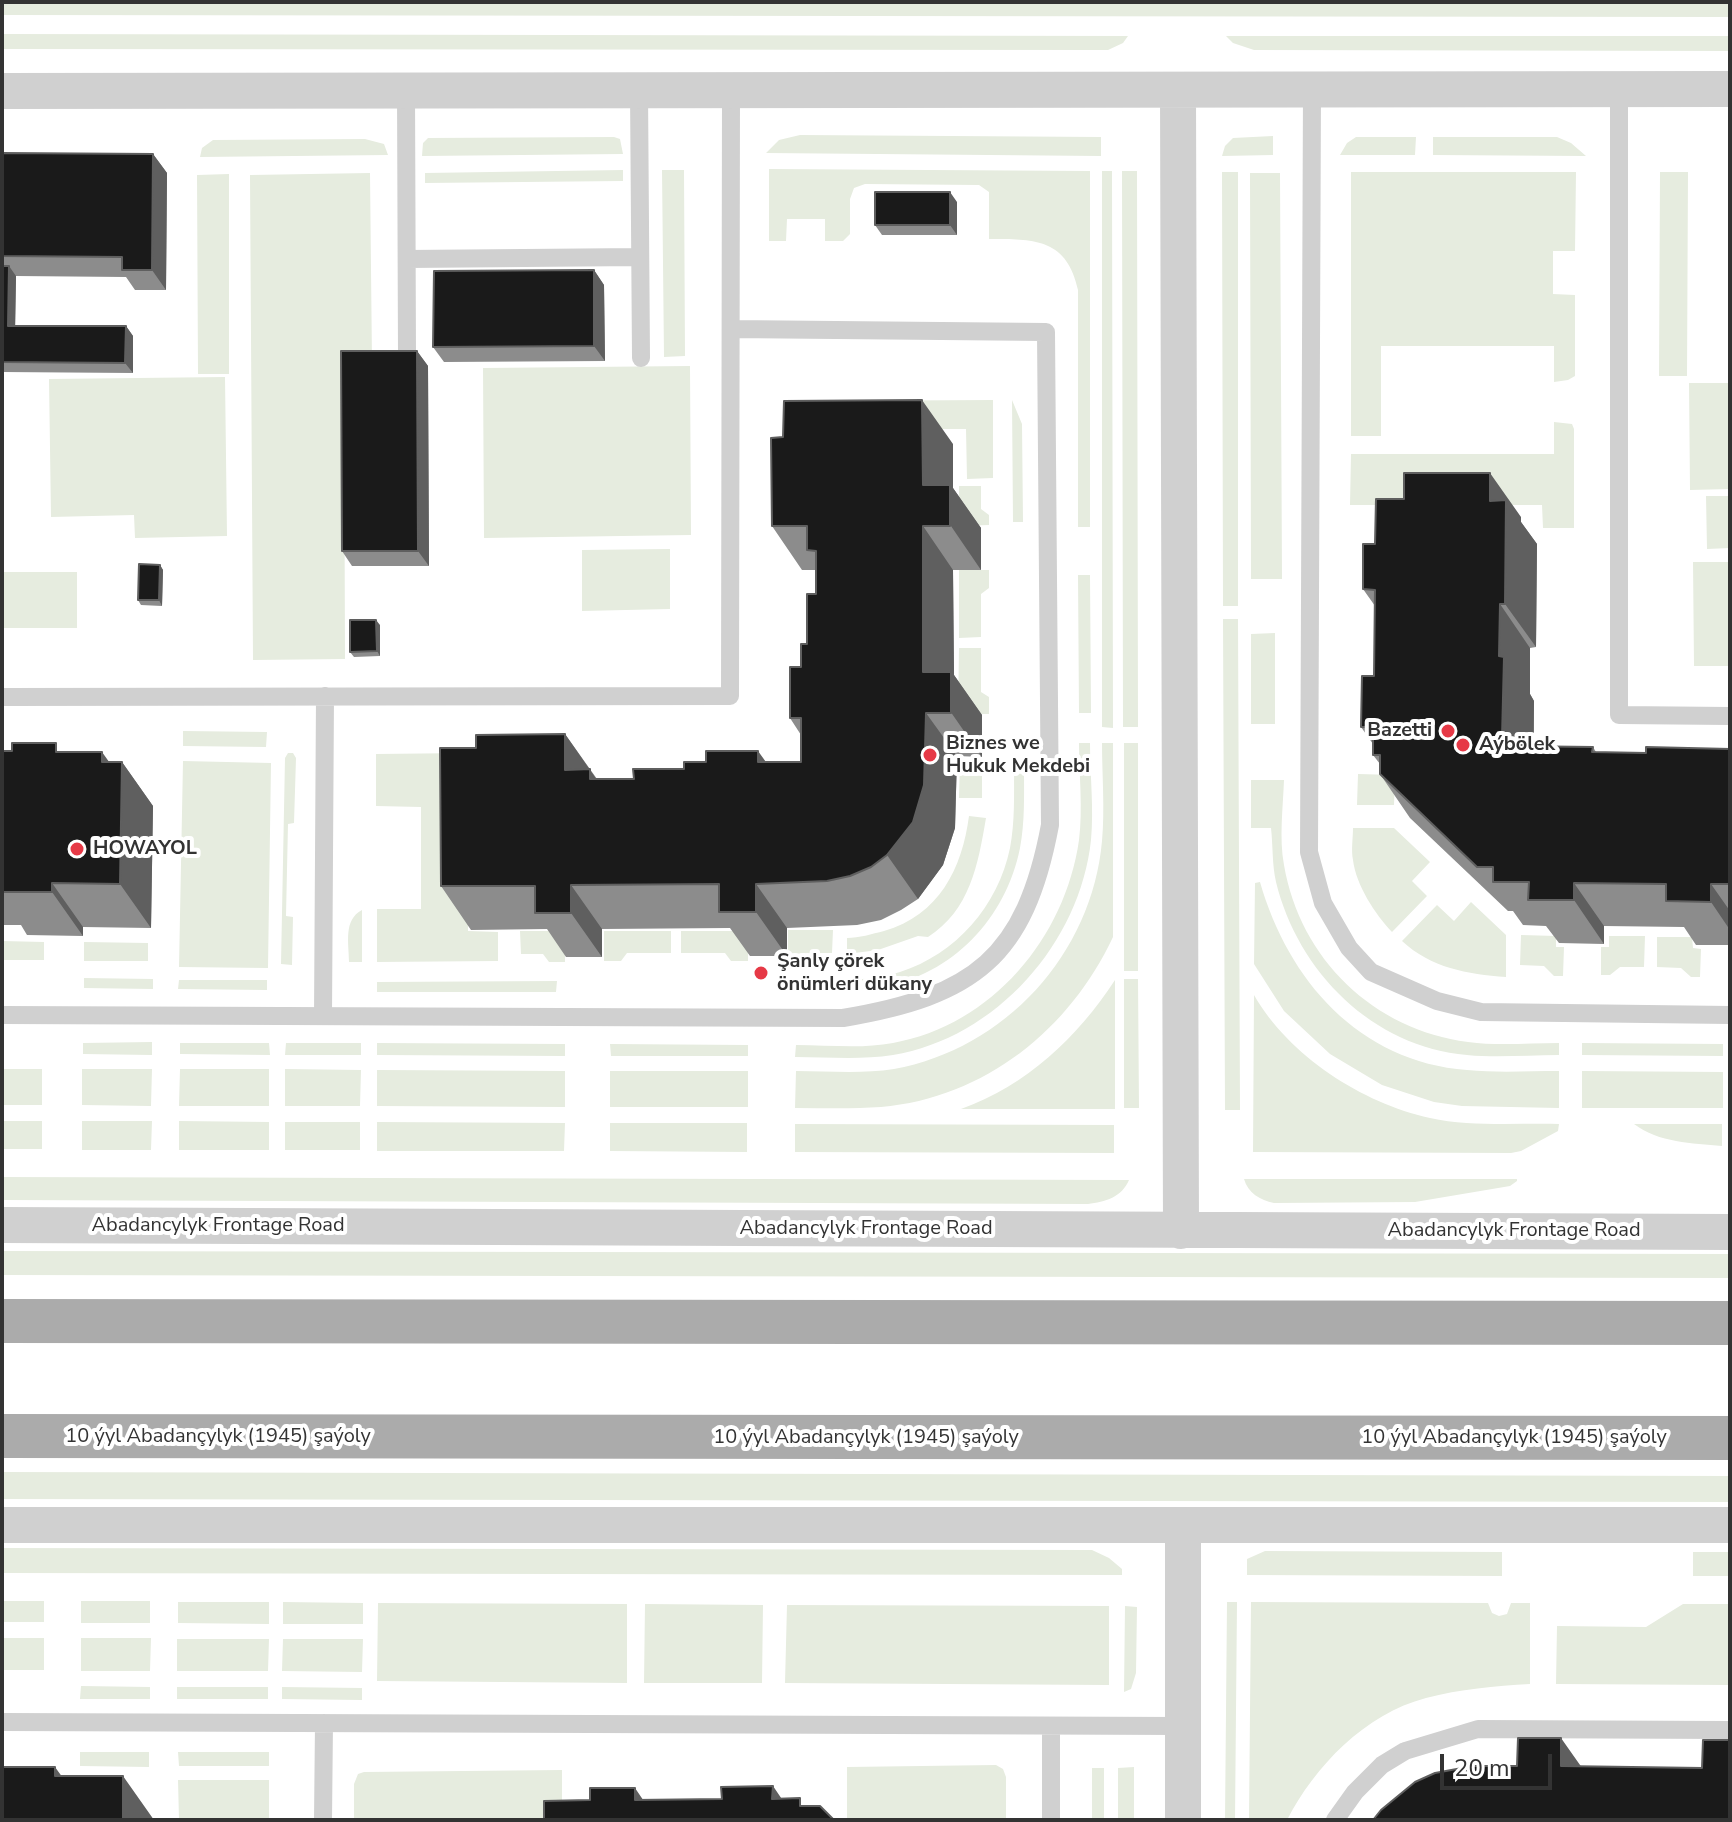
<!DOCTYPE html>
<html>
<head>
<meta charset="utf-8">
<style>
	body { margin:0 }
	#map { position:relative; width:1732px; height:1822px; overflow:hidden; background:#fff; font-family:"Nunito Sans",sans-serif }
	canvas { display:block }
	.frame { position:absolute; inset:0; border:4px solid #333; pointer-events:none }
	.scale { position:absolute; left:1440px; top:1754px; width:112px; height:36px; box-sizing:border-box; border:4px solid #333; border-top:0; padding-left:10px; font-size:24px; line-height:28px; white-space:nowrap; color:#333; -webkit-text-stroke:6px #fff; paint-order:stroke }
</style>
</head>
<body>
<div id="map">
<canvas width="1732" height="1822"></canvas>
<div class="frame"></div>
<div class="scale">20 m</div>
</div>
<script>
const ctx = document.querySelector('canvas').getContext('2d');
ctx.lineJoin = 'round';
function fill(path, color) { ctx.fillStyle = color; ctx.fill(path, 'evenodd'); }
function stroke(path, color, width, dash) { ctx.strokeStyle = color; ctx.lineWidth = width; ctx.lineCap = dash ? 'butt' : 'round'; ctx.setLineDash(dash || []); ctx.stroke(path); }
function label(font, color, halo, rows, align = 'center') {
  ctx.font = font + ' "Nunito Sans",sans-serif'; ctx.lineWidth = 8; ctx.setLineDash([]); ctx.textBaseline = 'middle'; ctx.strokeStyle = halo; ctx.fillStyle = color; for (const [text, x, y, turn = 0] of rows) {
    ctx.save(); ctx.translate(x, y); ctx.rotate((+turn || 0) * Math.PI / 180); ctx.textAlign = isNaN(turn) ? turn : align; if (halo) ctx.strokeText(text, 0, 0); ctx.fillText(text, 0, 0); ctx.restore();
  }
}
const green = new Path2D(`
	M 2,2 L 1730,2 L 1730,17 L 2,15 Z
	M 2,34 L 1128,36 L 1123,43 L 1108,50 L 2,49 Z
	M 1226,36 L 1730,36 L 1730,51 L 1254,50 L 1233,43 Z
	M 800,135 L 1101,137 L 1101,156 L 766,153 L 779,140 Z
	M 1273,136 L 1273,155 L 1222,156 L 1225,146 L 1233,138 Z
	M 614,137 L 620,139 L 623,154 L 422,156 L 423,143 L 428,138 Z
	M 1356,137 L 1416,137 L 1415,155 L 1340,155 L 1347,143 Z
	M 1433,137 L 1557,137 L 1571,143 L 1586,156 L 1433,155 Z
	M 365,139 L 384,144 L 388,155 L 200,157 L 202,148 L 213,140 Z
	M 769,169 L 1090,171 L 1090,527 L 1078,527 L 1078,290 C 1067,238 1033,239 989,239 L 989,192 L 979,185 L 865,184 L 854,188 L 850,199 L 850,234 L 843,241 L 825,241 L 825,219 L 787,219 L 786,241 L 769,241 Z
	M 623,170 L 623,181 L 425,183 L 425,173 Z
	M 662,170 L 684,170 L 685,356 L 664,357 Z
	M 1102,171 L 1112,171 L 1113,728 L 1102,727 Z
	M 1122,171 L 1137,171 L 1138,727 L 1123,727 Z
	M 1222,172 L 1238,172 L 1238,606 L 1223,606 Z
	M 1351,172 L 1576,172 L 1575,251 L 1553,251 L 1553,294 L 1575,295 L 1575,376 L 1568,380 L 1554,382 L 1554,346 L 1381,346 L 1381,436 L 1351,436 Z
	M 1660,172 L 1688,172 L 1687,376 L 1659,376 Z
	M 370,173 L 372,363 L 344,364 L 345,659 L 253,660 L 250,175 Z
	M 1250,173 L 1280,173 L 1282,579 L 1251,579 Z
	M 229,174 L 229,374 L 198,374 L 197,175 Z
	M 690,366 L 691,535 L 484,538 L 483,368 Z
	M 225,377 L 227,536 L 135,538 L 134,515 L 51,517 L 49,379 Z
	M 1689,383 L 1730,383 L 1730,489 L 1690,490 Z
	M 993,400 L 993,478 L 967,479 L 966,429 L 816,429 L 816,401 Z
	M 1012,400 L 1022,424 L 1023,522 L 1013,522 Z
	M 1554,422 L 1572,424 L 1574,429 L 1574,528 L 1543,528 L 1542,505 L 1350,505 L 1351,454 L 1554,454 Z
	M 959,486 L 981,486 L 981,509 L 989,515 L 989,525 L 959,526 Z
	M 1706,496 L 1730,496 L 1730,548 L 1707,549 Z
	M 670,549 L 670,609 L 582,611 L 582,550 Z
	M 1693,562 L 1730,562 L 1730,666 L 1694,666 Z
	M 959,570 L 989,570 L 989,588 L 981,594 L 981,637 L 959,638 Z
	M 2,572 L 77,572 L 77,628 L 2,628 Z
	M 1078,575 L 1090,575 L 1091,713 L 1079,713 Z
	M 1223,619 L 1238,619 L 1240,1110 L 1225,1110 Z
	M 1275,633 L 1275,724 L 1251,724 L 1251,634 Z
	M 959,648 L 981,648 L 981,692 L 989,697 L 989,714 L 958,714 Z
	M 183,731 L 267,732 L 266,747 L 183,746 Z
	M 1079,743 L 1090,743 C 1090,775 1094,809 1091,840 C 1080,943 996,1038 893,1055 C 861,1060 827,1057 795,1057 L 796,1045 C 828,1045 862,1049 893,1043 C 992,1025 1065,938 1079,840 C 1083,809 1079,774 1079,743 Z
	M 1102,743 L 1113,743 L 1113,937 C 1070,1029 985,1098 881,1107 C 853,1109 824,1108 795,1108 L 796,1071 C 828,1071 862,1074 894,1069 C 1005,1049 1092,954 1102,841 C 1105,809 1102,775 1102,743 Z
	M 1124,743 L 1138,743 L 1138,971 L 1124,971 Z
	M 288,753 L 293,753 L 296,758 L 294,823 L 288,824 L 286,916 L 293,917 L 292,965 L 281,964 L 285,758 Z
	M 468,753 L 468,931 L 498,932 L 498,961 L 377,962 L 377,909 L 421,909 L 421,807 L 376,806 L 376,754 Z
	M 960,759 L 990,759 L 990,769 L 982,775 L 982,798 L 959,798 Z
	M 183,761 L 271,763 L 268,968 L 179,967 Z
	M 1014,768 L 1024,769 C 1024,795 1025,822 1020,848 C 1006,918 953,975 881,987 C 855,991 828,990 802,990 L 802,980 C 834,980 868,982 900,972 C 956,954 998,906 1010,848 C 1015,822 1014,795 1014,768 Z
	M 1358,774 L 1395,775 L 1394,805 L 1357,805 Z
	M 1251,780 L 1284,780 C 1283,808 1279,838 1284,865 C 1300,959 1374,1030 1468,1042 C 1497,1046 1529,1043 1559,1043 L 1559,1055 C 1529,1055 1497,1058 1467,1055 C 1373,1047 1298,972 1276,882 C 1272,865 1273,846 1271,828 L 1251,828 Z
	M 969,816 L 986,818 C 978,865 970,910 928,937 L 918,936 L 878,950 L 847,954 L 847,938 C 859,938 872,934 884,931 C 939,915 962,869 969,816 Z
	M 1353,828 L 1394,828 L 1430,862 L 1412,881 L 1427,896 L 1392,932 C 1375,914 1356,885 1353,860 C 1351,850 1353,838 1353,828 Z
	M 1260,882 C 1288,980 1359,1062 1467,1070 C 1497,1073 1529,1071 1559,1071 L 1559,1108 L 1462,1106 L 1434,1102 L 1382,1085 L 1330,1054 L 1284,1011 L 1254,964 L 1255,883 Z
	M 1471,902 L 1506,935 L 1506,977 C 1467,974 1431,968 1402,941 L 1437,905 L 1454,921 Z
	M 362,910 L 362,962 L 349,962 C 349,943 343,920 362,910 Z
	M 788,930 L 833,930 L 832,953 L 810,953 L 804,961 L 788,961 Z
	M 520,931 L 565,931 L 565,962 L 549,962 L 543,954 L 521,954 Z
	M 604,931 L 671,931 L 671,953 L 627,953 L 621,961 L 604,961 Z
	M 681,931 L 748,931 L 748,961 L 731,961 L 725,953 L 681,953 Z
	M 1521,935 L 1556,936 L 1556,947 L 1564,947 L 1563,976 L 1554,976 L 1544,966 L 1520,965 Z
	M 1609,936 L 1645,936 L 1644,967 L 1620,967 L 1610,975 L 1601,975 L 1601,947 L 1609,947 Z
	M 1657,937 L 1692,937 L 1693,948 L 1701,949 L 1700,977 L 1691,977 L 1681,968 L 1657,967 Z
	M 2,941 L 44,942 L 44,960 L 2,960 Z
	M 84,942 L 148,943 L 148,961 L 84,961 Z
	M 84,978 L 153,979 L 153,989 L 84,988 Z
	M 1124,979 L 1138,979 L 1139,1108 L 1124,1108 Z
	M 179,980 L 267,980 L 267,990 L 178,989 Z
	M 1115,980 L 1115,1109 L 961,1109 C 1027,1085 1077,1038 1115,980 Z
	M 557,981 L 556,992 L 377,992 L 377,982 Z
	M 1254,995 C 1289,1056 1362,1103 1430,1118 C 1471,1127 1517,1123 1559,1124 L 1558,1131 L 1521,1151 L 1511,1153 L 1253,1152 Z
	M 152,1042 L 152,1055 L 83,1054 L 83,1043 Z
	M 180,1043 L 269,1043 L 270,1055 L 180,1054 Z
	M 286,1043 L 361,1043 L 361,1055 L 285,1055 Z
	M 377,1043 L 565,1044 L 565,1056 L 377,1055 Z
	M 1582,1043 L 1723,1044 L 1723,1056 L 1582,1055 Z
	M 610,1044 L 748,1045 L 748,1056 L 611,1056 Z
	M 2,1069 L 42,1069 L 42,1105 L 2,1105 Z
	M 82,1069 L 152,1069 L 151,1106 L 82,1105 Z
	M 180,1069 L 269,1069 L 269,1106 L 179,1106 Z
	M 285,1069 L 361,1070 L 360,1106 L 285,1106 Z
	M 377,1070 L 565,1071 L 565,1107 L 377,1106 Z
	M 610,1071 L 748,1071 L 748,1107 L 610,1107 Z
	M 1582,1071 L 1723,1072 L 1723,1108 L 1582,1108 Z
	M 2,1121 L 42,1121 L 42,1149 L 2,1149 Z
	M 82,1121 L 152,1121 L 151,1150 L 82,1150 Z
	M 179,1121 L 269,1122 L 269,1150 L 179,1150 Z
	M 285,1122 L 360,1122 L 360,1150 L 285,1150 Z
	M 377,1122 L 565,1123 L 564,1151 L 377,1151 Z
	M 610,1123 L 747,1123 L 747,1152 L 610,1151 Z
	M 795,1124 L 1114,1125 L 1114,1153 L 795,1152 Z
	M 1634,1124 L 1722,1124 L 1722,1146 C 1692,1143 1659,1143 1634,1124 Z
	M 2,1177 L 1129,1180 C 1122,1197 1105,1202 1088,1204 L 2,1200 Z
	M 1244,1179 L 1517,1179 L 1517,1181 L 1510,1186 L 1415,1202 L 1274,1203 C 1260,1200 1248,1193 1244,1179 Z
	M 2,1251 L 1730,1254 L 1730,1278 L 2,1275 Z
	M 2,1472 L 1730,1476 L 1730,1502 L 2,1499 Z
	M 2,1548 L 1092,1550 L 1109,1558 L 1122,1569 L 1122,1575 L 2,1573 Z
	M 1265,1551 L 1502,1552 L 1502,1576 L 1247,1575 L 1247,1559 Z
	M 1693,1552 L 1730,1552 L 1730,1576 L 1693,1576 Z
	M 2,1601 L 44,1601 L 44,1622 L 2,1622 Z
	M 81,1601 L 150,1601 L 150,1623 L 81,1623 Z
	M 178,1602 L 269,1602 L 269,1624 L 178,1623 Z
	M 283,1602 L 363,1603 L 363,1624 L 283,1624 Z
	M 1227,1602 L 1237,1602 L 1235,1820 L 1225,1820 Z
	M 1251,1602 L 1488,1603 L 1492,1613 L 1499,1616 L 1507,1614 L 1511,1603 L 1530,1603 L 1530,1684 C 1495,1686 1460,1689 1426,1698 C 1365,1714 1315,1766 1287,1820 L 1249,1820 Z
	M 378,1603 L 627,1604 L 627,1683 L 377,1681 Z
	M 645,1604 L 763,1605 L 762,1683 L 644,1683 Z
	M 1683,1604 L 1730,1604 L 1730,1685 L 1556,1684 L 1557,1626 L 1646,1627 Z
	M 787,1605 L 1109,1606 L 1109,1685 L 785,1683 Z
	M 1125,1606 L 1137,1607 L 1136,1673 L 1131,1689 L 1124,1692 Z
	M 2,1638 L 44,1638 L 44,1670 L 2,1670 Z
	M 81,1638 L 151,1638 L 150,1671 L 81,1671 Z
	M 177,1639 L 269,1639 L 268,1671 L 177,1671 Z
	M 283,1639 L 363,1639 L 362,1672 L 282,1671 Z
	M 81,1686 L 150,1687 L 150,1699 L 80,1699 Z
	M 177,1687 L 268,1687 L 268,1699 L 177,1699 Z
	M 282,1687 L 362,1688 L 362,1700 L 282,1699 Z
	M 80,1752 L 149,1752 L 149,1767 L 80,1766 Z
	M 178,1752 L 269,1752 L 269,1766 L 179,1766 Z
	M 996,1765 L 1003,1769 L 1006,1777 L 1006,1820 L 847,1820 L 847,1767 Z
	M 1134,1767 L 1134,1820 L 1118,1820 L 1118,1768 Z
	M 1092,1768 L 1104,1768 L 1104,1820 L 1092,1820 Z
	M 562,1770 L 562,1820 L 354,1820 L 354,1784 L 358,1774 L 364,1772 Z
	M 178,1780 L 269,1780 L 269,1820 L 179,1820 Z`);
const service = new Path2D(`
	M 1312,89 L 1309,852 L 1323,903 L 1349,948 L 1371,972 L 1437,1001 L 1481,1012 L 1730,1015
	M 639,90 L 641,358
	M 1619,90 L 1619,715 L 1730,716
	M 406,91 L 407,356
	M 407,259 L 640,257
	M 2,697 L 730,696 L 731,90
	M 2,1015 L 843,1018 C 974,996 1025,958 1050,825 L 1046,332 L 731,329
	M 323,1016 L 325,696
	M 2,1722 L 1183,1726
	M 323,1820 L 324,1723
	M 1051,1820 L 1051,1726
	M 1335,1820 L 1355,1792 L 1382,1765 L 1405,1751 L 1478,1729 L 1730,1730`);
const minor = new Path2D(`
	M 1178,90 L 1181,1231
	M 2,91 L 1730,89
	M 2,1225 L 1730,1232
	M 2,1525 L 1730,1525
	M 1183,1525 L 1183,1820`);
const primary = new Path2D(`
	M 2,1321 L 1730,1323
	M 2,1436 L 1730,1438`);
const wall = new Path2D(`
	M 2,153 L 153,154 L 167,173 L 166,290 L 135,290 L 126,277 L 16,276 L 15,326 L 126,326 L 133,336 L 133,373 L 2,372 Z
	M 957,202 L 957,235 L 882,235 L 875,225 Z
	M 594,270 L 604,285 L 605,361 L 444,362 L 433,347 Z
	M 417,351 L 428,366 L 429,566 L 352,566 L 342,551 Z
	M 953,444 L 953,488 L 981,528 L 981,570 L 953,570 L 954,675 L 982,715 L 982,757 L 957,756 L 955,828 L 943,865 L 918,899 L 901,910 L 881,920 L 857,925 L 787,928 L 787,956 L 750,956 L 730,928 L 602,929 L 602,957 L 566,957 L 547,929 L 471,930 L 441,886 L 476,748 L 565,734 L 597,779 L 634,779 L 684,769 L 766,762 L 801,762 L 801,735 L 790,718 L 801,667 L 807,644 L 816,594 L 816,570 L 802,570 L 772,526 Z
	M 1521,517 L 1521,522 L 1537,544 L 1536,647 L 1530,648 L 1530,694 L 1534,701 L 1534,746 L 1593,747 L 1596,752 L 1646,753 L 1730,749 L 1730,945 L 1696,945 L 1684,927 L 1604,926 L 1604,944 L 1559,943 L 1546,926 L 1523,925 L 1513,911 L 1508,911 L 1410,818 L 1380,774 L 1380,764 L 1373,755 L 1373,744 L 1361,727 L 1374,676 L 1375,606 L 1363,589 L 1375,544 Z
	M 160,565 L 163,570 L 162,606 L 141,605 L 138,600 Z
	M 380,625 L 380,656 L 354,657 L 350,652 Z
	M 2,751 L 62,752 L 109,762 L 122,762 L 153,806 L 151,928 L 83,927 L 83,936 L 27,935 L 21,925 L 2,925 Z`);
const shadedWall = new Path2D(`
	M 153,154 L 167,173 L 166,290 L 152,270 Z
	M 950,192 L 957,202 L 957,235 L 950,225 Z
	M 9,266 L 16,276 L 15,336 L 8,326 Z
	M 594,270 L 604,285 L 605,361 L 594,346 Z
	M 126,326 L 133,336 L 133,373 L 125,363 Z
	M 417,351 L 428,366 L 429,566 L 418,551 Z
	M 922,400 L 953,444 L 953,488 L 981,528 L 981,570 L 923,485 Z
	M 1490,473 L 1521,517 L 1521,522 L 1537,544 L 1536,647 L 1505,604 L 1490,501 Z
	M 923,526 L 953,570 L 954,675 L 982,715 L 982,757 L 923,672 Z
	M 160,565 L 163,570 L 162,606 L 159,600 Z
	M 1500,604 L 1530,648 L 1530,694 L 1534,701 L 1533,782 L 1502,738 L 1499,656 Z
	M 376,620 L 380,625 L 380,656 L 377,651 Z
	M 926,713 L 957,756 L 955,828 L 943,865 L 918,899 L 887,855 Z
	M 565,734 L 620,813 L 565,770 Z
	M 1498,738 L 1529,782 L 1498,749 Z
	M 758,751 L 789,794 L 758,762 Z
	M 102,752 L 122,780 L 122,762 L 153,806 L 151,928 L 120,884 L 102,762 Z
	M 52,883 L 83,927 L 83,936 L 52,892 Z
	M 1574,883 L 1604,926 L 1604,944 L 1574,900 Z
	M 756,884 L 787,928 L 787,956 L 756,912 Z
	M 1711,884 L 1730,911 L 1730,930 L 1711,902 Z
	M 571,885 L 602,929 L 602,957 L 571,913 Z
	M 1561,1738 L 1592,1782 L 1561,1766 Z
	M 55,1767 L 86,1810 L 55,1776 Z
	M 123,1776 L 154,1820 L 123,1820 Z
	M 773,1786 L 792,1814 L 772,1799 Z
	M 635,1788 L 654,1816 L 635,1800 Z`);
const building = new Path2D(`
	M 2,153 L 153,154 L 152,270 L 122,270 L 122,257 L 2,256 Z
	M 875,192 L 950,192 L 950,225 L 875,225 Z
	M 2,266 L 9,266 L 8,326 L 126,326 L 125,363 L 2,362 Z
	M 594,270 L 594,346 L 433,347 L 434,271 Z
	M 341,351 L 417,351 L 418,551 L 342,551 Z
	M 922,400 L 923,485 L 950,485 L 950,526 L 923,526 L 923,672 L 951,672 L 951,713 L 926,713 L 924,785 L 913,822 L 887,855 L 871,867 L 850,876 L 827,881 L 756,884 L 756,912 L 719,912 L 719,884 L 571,885 L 571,913 L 535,913 L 535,886 L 441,886 L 440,748 L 476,748 L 476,735 L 565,734 L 565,770 L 590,769 L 590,779 L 634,779 L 633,769 L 684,769 L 684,762 L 706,762 L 706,751 L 758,751 L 758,762 L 801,762 L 801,718 L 790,718 L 790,667 L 801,667 L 801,644 L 807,644 L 807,594 L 816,594 L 816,551 L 807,550 L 807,526 L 772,526 L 771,438 L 783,437 L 784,401 Z
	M 1404,473 L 1490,473 L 1490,501 L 1506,500 L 1505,604 L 1500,604 L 1499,656 L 1504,657 L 1502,738 L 1498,738 L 1498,749 L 1511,749 L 1510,746 L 1593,747 L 1592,752 L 1646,753 L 1646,747 L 1730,749 L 1730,884 L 1711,884 L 1711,902 L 1666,901 L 1666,884 L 1574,883 L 1574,900 L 1528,900 L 1529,882 L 1493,882 L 1493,867 L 1477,867 L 1380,774 L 1380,755 L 1373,755 L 1373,727 L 1361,727 L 1362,676 L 1374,676 L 1375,590 L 1363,589 L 1363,544 L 1375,544 L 1376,499 L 1404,499 Z
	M 139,564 L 160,565 L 159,600 L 138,600 Z
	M 350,620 L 376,620 L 377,651 L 350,652 Z
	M 12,743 L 56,743 L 56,752 L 102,752 L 102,762 L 122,762 L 120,884 L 52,883 L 52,892 L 2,892 L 2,751 L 12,751 Z
	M 1518,1738 L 1561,1738 L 1561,1766 L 1702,1768 L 1703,1740 L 1730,1740 L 1730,1820 L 1373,1820 L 1381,1810 L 1415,1782 L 1435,1773 L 1473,1766 L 1517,1766 Z
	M 2,1767 L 55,1767 L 55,1776 L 123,1776 L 123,1820 L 2,1820 Z
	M 773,1786 L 772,1799 L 800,1798 L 800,1806 L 820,1806 L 834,1820 L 544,1820 L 544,1801 L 590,1800 L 590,1788 L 635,1788 L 635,1800 L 722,1799 L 721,1787 Z`);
const markers = [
	[1448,731,8,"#e63946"],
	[1463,745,8,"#e63946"],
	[930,755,8,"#e63946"],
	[77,849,8,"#e63946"],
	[761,973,8,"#e63946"]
];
const poiNames = [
	["Bazetti",1432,731,"right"],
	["Biznes we",946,744],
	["Hukuk Mekdebi",946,767],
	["Aýbölek",1479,745],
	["HOWAYOL",93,849],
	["Şanly çörek",777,962],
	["önümleri dükany",777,985]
];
const streetNames = [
	["Abadancylyk Frontage Road",218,1226],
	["Abadancylyk Frontage Road",866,1229],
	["Abadancylyk Frontage Road",1514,1231],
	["10 ýyl Abadançylyk (1945) şaýoly",218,1437],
	["10 ýyl Abadançylyk (1945) şaýoly",866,1438],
	["10 ýyl Abadançylyk (1945) şaýoly",1514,1438]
];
fill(green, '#e6ecdf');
stroke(service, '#d0d0d0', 18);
stroke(minor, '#d0d0d0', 36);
stroke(primary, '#ababab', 44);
fill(wall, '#8c8c8c');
fill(shadedWall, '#5f5f5f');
fill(building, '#1a1a1a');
stroke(building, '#5f5f5f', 2);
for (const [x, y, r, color] of markers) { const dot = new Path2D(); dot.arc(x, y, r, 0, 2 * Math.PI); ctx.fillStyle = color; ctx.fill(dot); stroke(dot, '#fff', 3); }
label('bold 20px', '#333', '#fff', poiNames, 'left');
label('20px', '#333', '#fff', streetNames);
</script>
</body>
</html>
